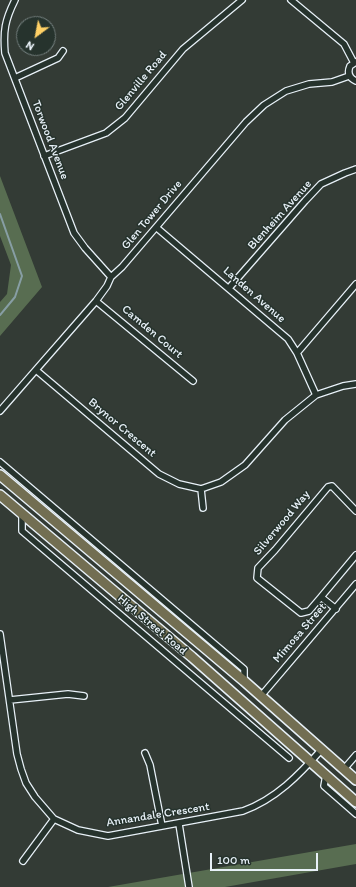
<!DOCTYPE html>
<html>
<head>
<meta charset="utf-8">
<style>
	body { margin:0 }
	#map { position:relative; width:356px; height:887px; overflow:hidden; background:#333b35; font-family:Itim,sans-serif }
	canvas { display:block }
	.north { position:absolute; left:16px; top:16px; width:40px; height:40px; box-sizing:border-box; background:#26332d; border:1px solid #747f7e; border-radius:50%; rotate:212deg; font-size:11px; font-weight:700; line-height:16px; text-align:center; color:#e8f1f8 }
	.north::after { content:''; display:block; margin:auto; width:14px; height:18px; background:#ffd166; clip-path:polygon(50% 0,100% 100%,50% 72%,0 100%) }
	.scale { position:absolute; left:210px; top:853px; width:108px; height:18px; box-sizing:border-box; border:2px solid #e8f1f8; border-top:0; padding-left:5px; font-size:12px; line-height:14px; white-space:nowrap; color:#e8f1f8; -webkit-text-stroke:3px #26332d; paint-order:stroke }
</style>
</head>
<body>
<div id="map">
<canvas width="356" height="887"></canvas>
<div class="north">N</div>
<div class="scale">100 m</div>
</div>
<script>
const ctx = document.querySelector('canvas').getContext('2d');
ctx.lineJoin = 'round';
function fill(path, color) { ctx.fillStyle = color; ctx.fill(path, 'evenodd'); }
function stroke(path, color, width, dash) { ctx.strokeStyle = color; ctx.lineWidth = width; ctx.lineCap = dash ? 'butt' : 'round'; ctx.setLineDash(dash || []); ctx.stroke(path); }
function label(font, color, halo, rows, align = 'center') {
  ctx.font = font + ' Itim,sans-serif'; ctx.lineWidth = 3; ctx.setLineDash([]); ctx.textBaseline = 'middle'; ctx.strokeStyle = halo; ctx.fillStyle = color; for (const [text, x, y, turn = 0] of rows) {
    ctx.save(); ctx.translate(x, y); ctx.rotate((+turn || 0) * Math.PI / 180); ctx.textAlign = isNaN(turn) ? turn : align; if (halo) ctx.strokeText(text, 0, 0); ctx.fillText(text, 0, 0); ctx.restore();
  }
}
const green = new Path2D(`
	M 0,176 L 42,287 L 0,336 L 0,302 L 7,294 L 11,265 L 0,236 Z
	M 356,844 L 356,864 L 225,887 L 108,887 Z`);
const stream = new Path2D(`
	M 0,214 L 22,276 L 15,297 L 0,315`);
const minor = new Path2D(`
	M 15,0 C 5,20 3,31 5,53 L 74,233 L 85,248 L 111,277
	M 291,0 L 344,44 L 354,63
	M 356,62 L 350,66 C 347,73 349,78 356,81
	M 15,78 L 58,58 L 63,51
	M 44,156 L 106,133 L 125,118 L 183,49 L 242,0
	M 157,228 L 288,339 L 297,353 L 316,395
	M 229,288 L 305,201 L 321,184 L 345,173 L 356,169
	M 96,301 L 193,381
	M 297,353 L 356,284
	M 36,370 L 159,474 L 179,484 L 201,489 L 221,482 L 245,465 L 285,420 L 316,395 L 343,386 L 356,384
	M 0,411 L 96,301 L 107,286 L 111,277 L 122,267 L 246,122 L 264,105 L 286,91 L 309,84 L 332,82 L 349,76
	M 0,462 L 244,669 L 244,681
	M 201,489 L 203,508
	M 22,513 L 22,531 L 289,758
	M 321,597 L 356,555
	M 336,609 L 321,597 L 309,611 L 301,613 L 257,578 L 258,568 L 275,550 L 328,487 L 332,486 L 356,511
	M 0,634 L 17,754 L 21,769 L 26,783 L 35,797 L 54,819 L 78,830 L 108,836 L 243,811 C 276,799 299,775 322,749
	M 261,696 L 356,584
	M 10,700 L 68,694 L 84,696
	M 145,753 L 150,765 L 162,826
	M 344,769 L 356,755
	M 326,775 L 324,786 L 356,814
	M 179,824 L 189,887
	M 23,861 L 54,819`);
const primary = new Path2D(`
	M 0,475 L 244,681 L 356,780
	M 0,495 L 192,657 L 356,802`);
const streetNames = [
	["Glenville Road",141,81,-50],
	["Torwood Avenue",50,140,69],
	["Glen Tower Drive",152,215,-50],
	["Blenheim Avenue",280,215,-48],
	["Landen Avenue",254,295,41],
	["Camden Court",152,332,40],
	["Brynor Crescent",122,428,40],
	["Silverwood Way",282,523,-50],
	["High Street Road",152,625,40],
	["Mimosa Street",300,633,-49],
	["Annandale Crescent",158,815,-9]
];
fill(green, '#586d51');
stroke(stream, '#879ea4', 2);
stroke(minor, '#e8f1f8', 8);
stroke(primary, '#e8f1f8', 12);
stroke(minor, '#26332d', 5.5);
stroke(primary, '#726e52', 9);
label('12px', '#e8f1f8', '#26332d', streetNames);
</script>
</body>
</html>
